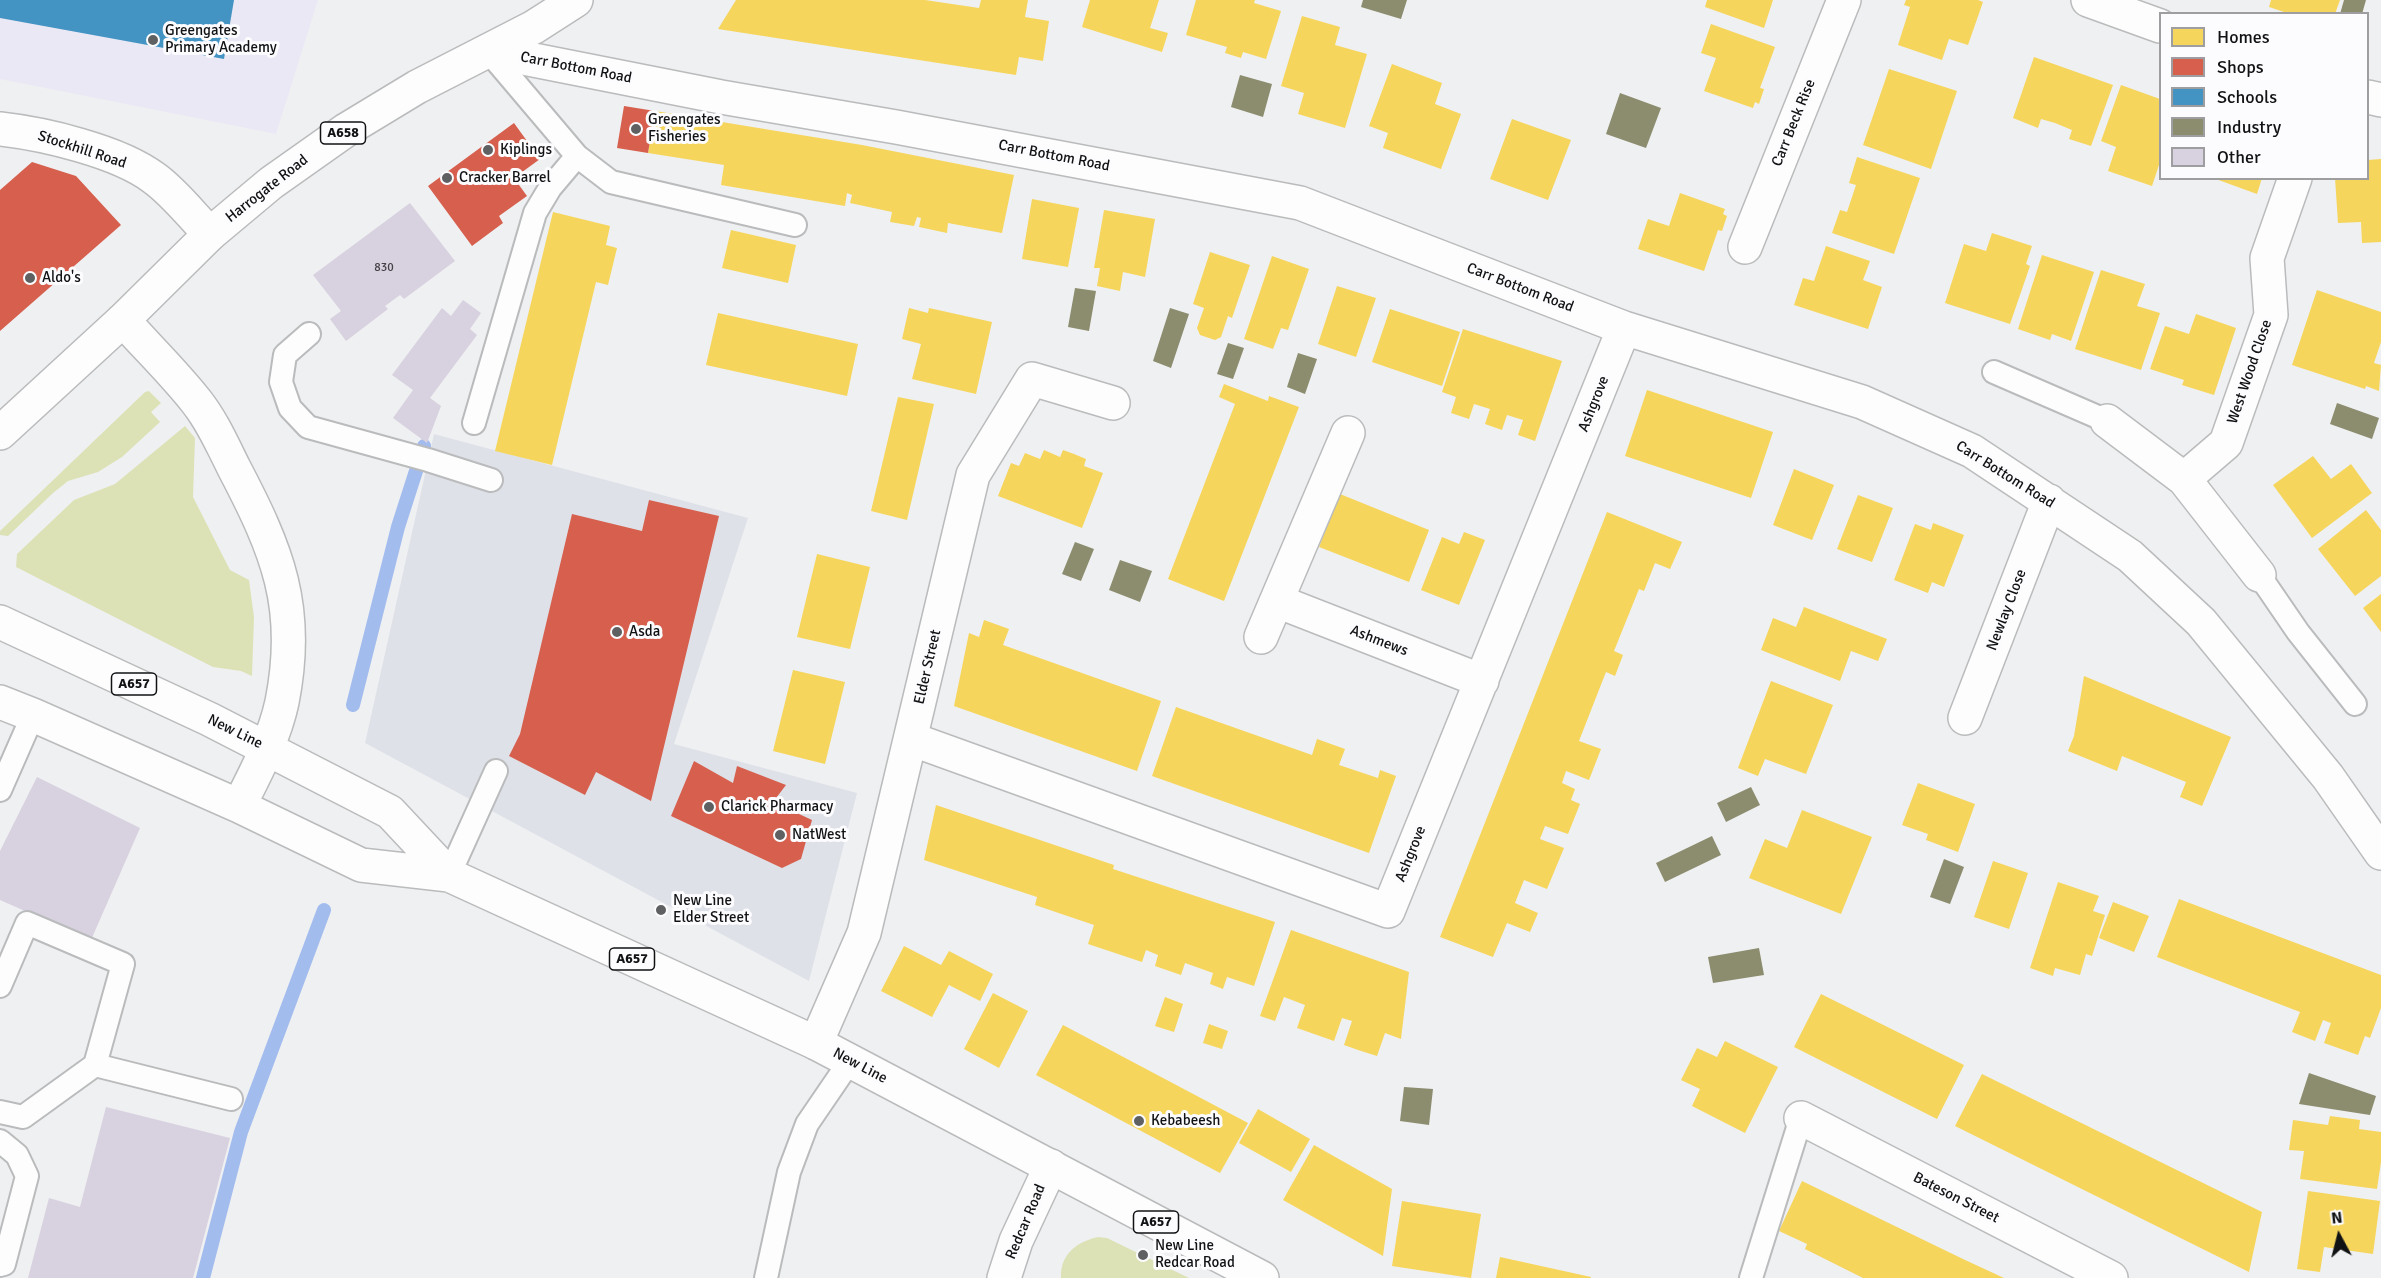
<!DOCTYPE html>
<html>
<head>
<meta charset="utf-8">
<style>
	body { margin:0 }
	#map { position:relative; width:2381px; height:1278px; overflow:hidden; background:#eff0f2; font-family:Signika,sans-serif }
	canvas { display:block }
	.legend { position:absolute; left:2159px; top:12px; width:210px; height:168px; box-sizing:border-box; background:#fcfcff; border:2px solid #9e9ea1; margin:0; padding:8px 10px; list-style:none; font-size:18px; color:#111213 }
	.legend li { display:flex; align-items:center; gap:12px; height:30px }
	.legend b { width:30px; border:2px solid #9e9ea1 }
	.north { position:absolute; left:2309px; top:1206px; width:60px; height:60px; -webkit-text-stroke:4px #fcfcff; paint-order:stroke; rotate:353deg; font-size:16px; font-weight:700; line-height:24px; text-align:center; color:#111213 }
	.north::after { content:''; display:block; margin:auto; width:21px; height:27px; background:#111213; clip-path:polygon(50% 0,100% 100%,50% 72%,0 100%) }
</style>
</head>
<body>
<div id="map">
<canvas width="2381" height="1278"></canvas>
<ul class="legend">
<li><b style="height:16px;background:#f6d55c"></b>Homes</li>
<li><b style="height:16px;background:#d6604d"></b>Shops</li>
<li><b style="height:16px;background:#4393c3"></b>Schools</li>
<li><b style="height:16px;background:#8c8c6e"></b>Industry</li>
<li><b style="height:16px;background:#d8d1df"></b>Other</li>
</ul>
<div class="north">N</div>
</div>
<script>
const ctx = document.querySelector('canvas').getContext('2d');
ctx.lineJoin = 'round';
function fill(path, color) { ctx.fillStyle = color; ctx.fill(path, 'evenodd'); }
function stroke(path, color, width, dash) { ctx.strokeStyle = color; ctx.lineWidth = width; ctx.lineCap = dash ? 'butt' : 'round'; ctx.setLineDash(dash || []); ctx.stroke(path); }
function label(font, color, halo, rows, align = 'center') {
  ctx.font = font + ' Signika,sans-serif'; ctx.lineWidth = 6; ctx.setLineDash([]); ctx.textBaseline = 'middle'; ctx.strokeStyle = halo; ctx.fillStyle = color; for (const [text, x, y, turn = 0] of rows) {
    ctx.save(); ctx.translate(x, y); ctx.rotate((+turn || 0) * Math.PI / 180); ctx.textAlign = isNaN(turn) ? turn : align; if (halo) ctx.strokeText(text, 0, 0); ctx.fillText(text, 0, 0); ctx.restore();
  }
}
const built = new Path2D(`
	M 434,434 L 748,518 L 674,744 L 857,793 L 809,981 L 365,743 Z`);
const education = new Path2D(`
	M 0,0 L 318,0 L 276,134 L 0,79 Z`);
const green = new Path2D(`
	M 149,391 L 161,403 L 151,412 L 160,422 L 122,457 L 98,472 L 68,481 L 53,493 L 8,536 L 0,535 L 0,531 L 145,392 Z
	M 185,426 L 195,438 L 193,497 L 230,570 L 249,580 L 254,617 L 252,676 L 241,671 L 213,667 L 16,567 L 17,554 L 74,500 L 115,484 Z
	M 1098,1237 L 1107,1238 L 1189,1278 L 1061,1278 C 1060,1255 1076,1242 1098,1237 Z`);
const homes = new Path2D(`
	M 736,0 L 925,0 L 979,8 L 981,0 L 1028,0 L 1025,17 L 1049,21 L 1043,61 L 1019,57 L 1016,75 L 718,29 Z
	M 1090,0 L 1159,0 L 1150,28 L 1168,33 L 1162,52 L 1082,27 Z
	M 1196,0 L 1255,0 L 1254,3 L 1281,11 L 1266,59 L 1243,52 L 1241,58 L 1225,53 L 1227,47 L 1186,35 Z
	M 1707,0 L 1773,0 L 1764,28 L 1705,7 Z
	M 1906,0 L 1978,0 L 1983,2 L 1968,45 L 1949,39 L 1942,60 L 1898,45 L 1910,7 L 1904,5 Z
	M 2271,0 L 2340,0 L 2335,14 L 2290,14 L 2269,7 Z
	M 1302,16 L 1340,27 L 1335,45 L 1367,54 L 1345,128 L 1298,114 L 1304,93 L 1281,86 Z
	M 1711,24 L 1775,47 L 1760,88 L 1764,89 L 1759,104 L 1755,102 L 1753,108 L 1704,91 L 1716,58 L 1701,53 Z
	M 2034,57 L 2113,85 L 2091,146 L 2069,139 L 2072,130 L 2055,123 L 2041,119 L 2038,128 L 2013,118 Z
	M 1392,64 L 1442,83 L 1435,104 L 1461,114 L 1441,169 L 1383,148 L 1388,133 L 1369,126 Z
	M 1889,69 L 1957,91 L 1931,169 L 1863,145 Z
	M 2121,85 L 2160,99 L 2160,162 L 2152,186 L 2108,171 L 2116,147 L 2101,141 Z
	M 655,111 L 862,145 L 1014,175 L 1002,233 L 948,223 L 947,233 L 919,227 L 921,218 L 917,217 L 914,226 L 890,222 L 892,212 L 850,203 L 852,195 L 847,193 L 845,206 L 721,185 L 724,165 L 648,153 Z
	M 1512,119 L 1571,140 L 1548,200 L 1490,179 Z
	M 1857,157 L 1920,178 L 1894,254 L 1832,233 L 1840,210 L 1847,212 L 1856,185 L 1849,183 Z
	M 2381,159 L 2381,242 L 2362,243 L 2361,222 L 2338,223 L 2335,178 L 2368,178 L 2368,160 Z
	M 2213,178 L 2262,178 L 2257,194 Z
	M 1680,193 L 1725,209 L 1723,214 L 1727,216 L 1722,231 L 1718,230 L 1704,271 L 1638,249 L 1648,219 L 1669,226 Z
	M 1032,199 L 1079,208 L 1068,267 L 1022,259 Z
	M 1104,210 L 1155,219 L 1145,277 L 1123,272 L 1120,291 L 1097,286 L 1100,268 L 1094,268 Z
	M 553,212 L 610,226 L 606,245 L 617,248 L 608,285 L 596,282 L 552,465 L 495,451 Z
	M 731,230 L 796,245 L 788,283 L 722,268 Z
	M 1992,233 L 2032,246 L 2026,264 L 2030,266 L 2010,324 L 1945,303 L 1964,244 L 1986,251 Z
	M 1826,246 L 1870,261 L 1863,280 L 1882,287 L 1868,329 L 1794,305 L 1803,278 L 1814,281 Z
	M 1210,252 L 1250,265 L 1232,318 L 1228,316 L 1221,337 L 1215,340 L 1200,335 L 1197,328 L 1204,308 L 1193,304 Z
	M 2042,255 L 2094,272 L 2071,341 L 2052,334 L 2050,340 L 2018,329 Z
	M 1272,256 L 1309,269 L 1288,330 L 1281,328 L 1273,349 L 1244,339 Z
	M 2101,270 L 2145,284 L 2137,306 L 2160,313 L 2141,370 L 2075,349 Z
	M 1337,286 L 1376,298 L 1356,357 L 1318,344 Z
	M 2317,290 L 2381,312 L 2381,342 L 2374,363 L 2381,365 L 2379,391 L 2366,386 L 2365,389 L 2292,365 Z
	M 909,308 L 928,313 L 929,308 L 992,322 L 976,394 L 912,379 L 921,344 L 902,339 Z
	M 1390,309 L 1460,332 L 1442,386 L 1372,362 Z
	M 718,313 L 858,344 L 847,396 L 706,365 Z
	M 2196,314 L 2236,328 L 2214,395 L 2182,385 L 2184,380 L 2150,369 L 2165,326 L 2189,334 Z
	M 1463,329 L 1562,361 L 1535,441 L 1518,435 L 1523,420 L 1507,415 L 1502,430 L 1485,424 L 1490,409 L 1474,404 L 1469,419 L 1451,413 L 1456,397 L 1442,392 Z
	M 1224,384 L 1268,401 L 1269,396 L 1299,407 L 1224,601 L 1168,579 L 1235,404 L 1219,397 Z
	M 1647,390 L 1773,432 L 1751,498 L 1625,456 Z
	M 898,397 L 934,404 L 907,520 L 871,511 Z
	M 1044,450 L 1060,457 L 1063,450 L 1074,454 L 1086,459 L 1084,466 L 1103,473 L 1082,528 L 998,496 L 1011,463 L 1019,466 L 1025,453 L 1040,459 Z
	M 2313,456 L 2331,479 L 2351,464 L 2372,493 L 2312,538 L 2273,485 Z
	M 1794,469 L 1834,485 L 1812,540 L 1773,525 Z
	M 1340,494 L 1429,530 L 1409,582 L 1319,547 Z
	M 1858,495 L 1893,508 L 1872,562 L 1837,549 Z
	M 2366,510 L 2381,530 L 2381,576 L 2355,596 L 2318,549 Z
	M 1607,512 L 1682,542 L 1670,569 L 1655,563 L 1644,591 L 1639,589 L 1614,651 L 1623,655 L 1615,676 L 1606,672 L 1595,700 L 1579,741 L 1601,749 L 1589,780 L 1566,771 L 1562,783 L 1575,789 L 1571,800 L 1580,804 L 1568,834 L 1545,826 L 1540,839 L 1564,848 L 1547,889 L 1524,880 L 1515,903 L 1538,913 L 1530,932 L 1507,923 L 1493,957 L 1440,937 Z
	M 1933,523 L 1964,535 L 1944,587 L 1932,582 L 1928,593 L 1894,580 L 1915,524 L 1931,530 Z
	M 1464,532 L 1485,540 L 1459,605 L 1421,590 L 1442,537 L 1459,544 Z
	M 817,554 L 870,567 L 850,649 L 797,637 Z
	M 2381,594 L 2381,632 L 2363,608 Z
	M 1804,607 L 1887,639 L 1878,661 L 1851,651 L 1840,681 L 1761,650 L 1773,618 L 1796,627 Z
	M 984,620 L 1009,629 L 1003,645 L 1161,701 L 1137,771 L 954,706 L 969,633 L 979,637 Z
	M 793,670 L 845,682 L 825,764 L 773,751 Z
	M 2084,676 L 2231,737 L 2202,806 L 2180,797 L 2186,782 L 2122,756 L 2117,771 L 2068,751 L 2074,736 Z
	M 1771,681 L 1833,705 L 1806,774 L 1765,759 L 1758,776 L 1738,768 Z
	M 1176,707 L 1312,755 L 1317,739 L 1345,749 L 1339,765 L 1378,778 L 1380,770 L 1396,776 L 1369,853 L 1152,776 Z
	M 1918,783 L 1975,804 L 1958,852 L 1926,840 L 1928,834 L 1902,825 Z
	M 936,805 L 1114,865 L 1113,869 L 1275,922 L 1254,986 L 1227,977 L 1223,989 L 1210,984 L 1213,973 L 1185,963 L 1181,975 L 1155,966 L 1158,955 L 1146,950 L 1142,962 L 1088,944 L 1094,925 L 1035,905 L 1037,897 L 924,860 Z
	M 1802,810 L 1872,837 L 1841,914 L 1749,878 L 1765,839 L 1787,848 Z
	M 1993,861 L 2028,873 L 2009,929 L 1974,917 Z
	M 2058,882 L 2099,896 L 2093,911 L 2105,915 L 2092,956 L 2086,954 L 2080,975 L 2055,968 L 2053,976 L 2030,968 Z
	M 2179,899 L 2381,975 L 2381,1008 L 2370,1038 L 2365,1036 L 2358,1055 L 2324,1043 L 2331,1023 L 2323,1020 L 2315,1041 L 2292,1032 L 2300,1012 L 2157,957 Z
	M 2113,902 L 2149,916 L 2134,952 L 2099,938 Z
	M 1291,930 L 1409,972 L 1401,1039 L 1385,1033 L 1377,1056 L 1358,1050 L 1344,1045 L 1352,1021 L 1342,1018 L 1334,1041 L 1297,1028 L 1305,1005 L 1284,997 L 1275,1021 L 1260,1016 Z
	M 904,946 L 941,965 L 949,951 L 993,974 L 980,1001 L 949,985 L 932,1017 L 881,991 Z
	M 993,993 L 1028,1011 L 999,1068 L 964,1049 Z
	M 1821,994 L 1964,1065 L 1937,1119 L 1794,1047 Z
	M 1165,997 L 1183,1004 L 1174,1032 L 1155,1026 Z
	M 1209,1024 L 1228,1031 L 1222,1049 L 1203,1043 Z
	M 1063,1025 L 1248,1123 L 1220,1173 L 1036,1075 Z
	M 1725,1041 L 1778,1067 L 1745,1133 L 1692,1106 L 1700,1089 L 1681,1080 L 1697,1048 L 1717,1057 Z
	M 1982,1074 L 2262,1212 L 2249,1272 L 1955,1126 Z
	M 1258,1109 L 1310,1139 L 1291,1172 L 1239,1143 Z
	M 2330,1116 L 2360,1120 L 2359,1129 L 2381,1132 L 2381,1162 L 2377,1189 L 2300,1179 L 2304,1151 L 2289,1150 L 2293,1120 L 2328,1125 Z
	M 1314,1145 L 1392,1189 L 1383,1256 L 1283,1200 Z
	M 1802,1181 L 1963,1259 L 2004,1278 L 1863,1278 L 1805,1249 L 1807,1244 L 1779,1231 Z
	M 2308,1191 L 2380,1201 L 2373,1254 L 2324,1247 L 2320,1272 L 2297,1269 Z
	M 1402,1201 L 1481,1214 L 1471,1278 L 1392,1266 Z
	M 1500,1257 L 1591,1277 L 1591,1278 L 1496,1278 Z`);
const shops = new Path2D(`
	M 624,106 L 655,111 L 648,153 L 617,148 Z
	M 514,123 L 540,159 L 514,178 L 527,196 L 499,216 L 503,223 L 472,246 L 428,186 Z
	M 32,162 L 76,176 L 121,225 L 0,331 L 0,190 Z
	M 649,500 L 719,516 L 651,801 L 596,772 L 585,795 L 509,756 L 520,734 L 572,514 L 642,531 Z
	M 694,761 L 733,783 L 737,766 L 786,785 L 773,802 L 812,820 L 801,859 L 782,868 L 671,816 Z`);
const schools = new Path2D(`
	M 0,0 L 234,0 L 224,59 L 0,18 Z`);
const industry = new Path2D(`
	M 1363,0 L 1407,0 L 1401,19 L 1361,7 Z
	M 2344,0 L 2366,0 L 2362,14 L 2340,14 Z
	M 1240,75 L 1272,84 L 1263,117 L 1231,107 Z
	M 1620,93 L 1661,108 L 1646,148 L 1606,134 Z
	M 1075,288 L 1096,291 L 1089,331 L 1068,327 Z
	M 1170,308 L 1189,314 L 1171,368 L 1153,361 Z
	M 1228,343 L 1244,348 L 1233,379 L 1217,374 Z
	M 1298,353 L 1317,359 L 1305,394 L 1287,387 Z
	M 2337,403 L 2379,418 L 2372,439 L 2330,424 Z
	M 1075,542 L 1094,549 L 1081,581 L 1062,574 Z
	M 1120,560 L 1152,571 L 1140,602 L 1109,590 Z
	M 1751,787 L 1760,805 L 1726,822 L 1717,803 Z
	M 1712,836 L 1721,855 L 1665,882 L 1656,863 Z
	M 1944,859 L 1964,867 L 1950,904 L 1930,897 Z
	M 1759,948 L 1764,975 L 1713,983 L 1708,957 Z
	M 2309,1073 L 2376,1096 L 2370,1115 L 2299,1104 Z
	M 1404,1087 L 1433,1089 L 1429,1125 L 1400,1121 Z`);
const stream = new Path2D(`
	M 353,705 L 398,527 L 424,446
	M 203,1278 L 241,1132 L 324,910`);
const building = new Path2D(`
	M 410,203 L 455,261 L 404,299 L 400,295 L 385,306 L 388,309 L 346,341 L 330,319 L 341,311 L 313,275 Z
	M 463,300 L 481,313 L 470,329 L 477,335 L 430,398 L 441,406 L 427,443 L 393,418 L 413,390 L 392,375 L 442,308 L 451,316 Z
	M 37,777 L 140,828 L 91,940 L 0,900 L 0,851 Z
	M 106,1107 L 230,1138 L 193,1278 L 28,1278 L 49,1198 L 80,1207 Z`);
const lane = new Path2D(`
	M 488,51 L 577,156 L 611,182 L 795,225
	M 309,334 L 285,355 L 281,382 L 290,408 L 308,427 L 428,460 L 491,480
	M 1994,372 L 2107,421
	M 474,423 L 535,213 L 550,188 L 577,156
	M 2259,575 L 2298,632 L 2355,704
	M 0,790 L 33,715
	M 449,875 L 496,771
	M 0,986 L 27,923 L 123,964 L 95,1065
	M 0,1112 L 23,1117 L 95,1065 L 231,1099
	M 0,1141 L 17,1155 L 27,1176 L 4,1264 L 0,1265
	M 766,1278 L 789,1172 L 807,1124 L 850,1061
	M 1751,1278 L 1801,1118`);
const street = new Path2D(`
	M 2088,0 L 2160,26
	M 488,51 L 721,97 L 896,127 L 1300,203 L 1624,328 L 1862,402 L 1972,451 L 2130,556 L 2201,622 L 2328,777 L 2381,853
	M 2368,97 L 2381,100
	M 0,129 C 44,134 118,151 154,178 C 175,193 192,216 210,234
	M 1745,247 L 1844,0
	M 2107,421 L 2184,479 L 2226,443 L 2271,315 L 2267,258 L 2295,178
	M 2184,479 L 2259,575
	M 1277,601 L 1482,681
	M 1261,637 L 1348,433
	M 1965,718 L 2049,501
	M 911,739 L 1388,911 L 1624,328
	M 816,1043 L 864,933 L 973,475 L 1032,379 L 1113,403
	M 1801,1118 L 2111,1278
	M 1004,1278 L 1016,1241 L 1051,1166`);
const primary = new Path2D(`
	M 123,320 C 147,347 174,373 196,401 C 212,421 223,446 234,468 C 277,550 301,607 282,702 C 274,739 256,772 239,806
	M 0,622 L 209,719 L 390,812 L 449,875
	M 0,702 L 33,715 L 239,806 L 361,865 L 449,875 L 816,1043 L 1262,1278`);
const highway = new Path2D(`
	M 0,433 L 123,320 L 210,234 L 271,183 L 346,130 L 417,87 L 534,27 L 576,0`);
const markers = [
	[153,40,6,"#5f6061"],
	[636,129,6,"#5f6061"],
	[488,150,6,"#5f6061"],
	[447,178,6,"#5f6061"],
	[30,278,6,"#5f6061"],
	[617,632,6,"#5f6061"],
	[709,807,6,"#5f6061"],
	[780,835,6,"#5f6061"],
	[661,910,6,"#5f6061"],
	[1139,1121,6,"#5f6061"],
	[1143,1255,6,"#5f6061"]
];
const numberNames = [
	["830",384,268]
];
const shields = [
	[343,133,45],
	[134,684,45],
	[632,959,45],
	[1156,1222,45]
];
const shieldNames = [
	["A658",343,133],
	["A657",134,684],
	["A657",632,959],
	["A657",1156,1222]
];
const poiNames = [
	["Greengates",165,31],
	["Primary Academy",165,48],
	["Greengates",648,120],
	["Fisheries",648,137],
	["Kiplings",500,150],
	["Cracker Barrel",459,178],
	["Aldo's",42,278],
	["Asda",629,632],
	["Clarick Pharmacy",721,807],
	["NatWest",792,835],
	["New Line",673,901],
	["Elder Street",673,918],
	["Kebabeesh",1151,1121],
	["New Line",1155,1246],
	["Redcar Road",1155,1263]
];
const streetNames = [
	["Carr Bottom Road",576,68,11],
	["Carr Beck Rise",1794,123,-68],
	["Stockhill Road",82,150,18],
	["Carr Bottom Road",1054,156,11],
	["Harrogate Road",267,189,-38],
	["Carr Bottom Road",1520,288,21],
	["West Wood Close",2250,372,-71],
	["Ashgrove",1594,404,-68],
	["Carr Bottom Road",2005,475,32],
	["Newlay Close",2007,610,-69],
	["Ashmews",1379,641,21],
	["Elder Street",928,667,-77],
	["New Line",235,732,26],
	["Ashgrove",1411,854,-68],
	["New Line",860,1066,28],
	["Bateson Street",1956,1198,27],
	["Redcar Road",1026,1222,-67]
];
fill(built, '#dfe1e8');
fill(education, '#ebe8f5');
fill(green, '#dde2b6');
fill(homes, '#f6d55c');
fill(shops, '#d6604d');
fill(schools, '#4393c3');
fill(industry, '#8c8c6e');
stroke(stream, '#a3bcee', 14);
fill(building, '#d8d1df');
stroke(lane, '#babbbc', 26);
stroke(street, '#babbbc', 36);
stroke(primary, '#babbbc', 36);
stroke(highway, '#babbbc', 36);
stroke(lane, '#fdfdfd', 22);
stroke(street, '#fdfdfd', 33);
stroke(primary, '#fdfdfd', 33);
stroke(highway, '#fdfdfd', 33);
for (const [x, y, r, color] of markers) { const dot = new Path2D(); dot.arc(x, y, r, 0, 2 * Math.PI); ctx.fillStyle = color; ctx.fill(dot); stroke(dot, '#fcfcff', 2); }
label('12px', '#434246', null, numberNames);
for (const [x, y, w] of shields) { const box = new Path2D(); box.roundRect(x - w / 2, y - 11, w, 22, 4.5); ctx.fillStyle = '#fcfcff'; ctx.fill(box); stroke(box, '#111213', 1.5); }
label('bold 14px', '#111213', null, shieldNames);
label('15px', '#111213', '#fcfcff', poiNames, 'left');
label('15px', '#111213', '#fcfcff', streetNames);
</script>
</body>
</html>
